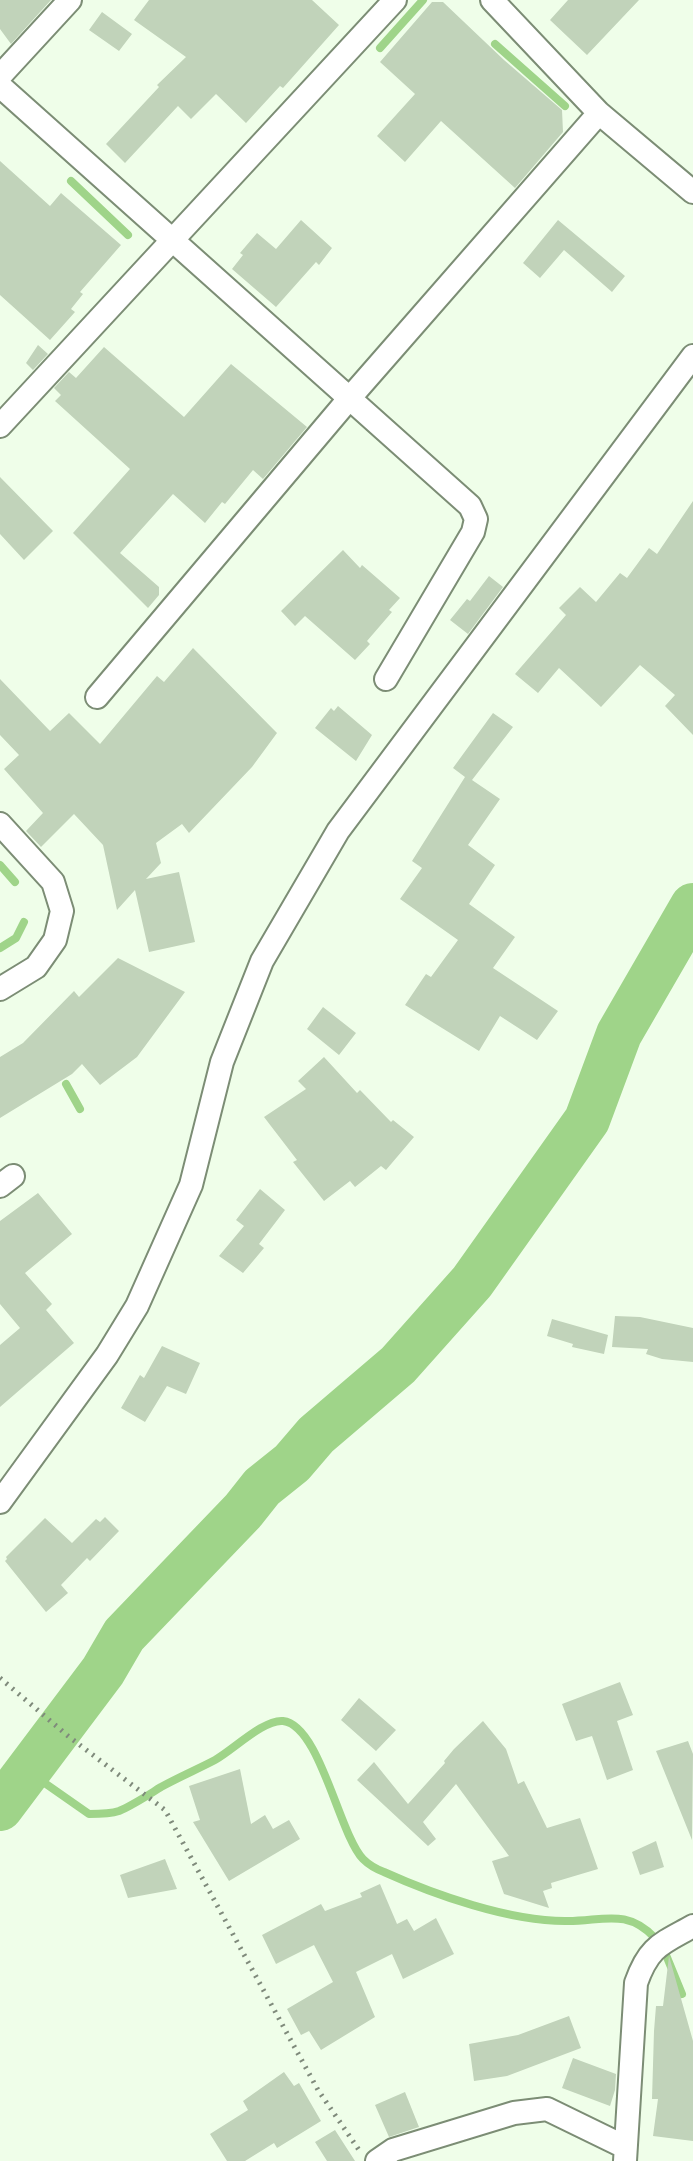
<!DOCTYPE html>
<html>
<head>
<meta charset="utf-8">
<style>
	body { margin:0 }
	canvas { display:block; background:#effee9 }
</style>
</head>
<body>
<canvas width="693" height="2161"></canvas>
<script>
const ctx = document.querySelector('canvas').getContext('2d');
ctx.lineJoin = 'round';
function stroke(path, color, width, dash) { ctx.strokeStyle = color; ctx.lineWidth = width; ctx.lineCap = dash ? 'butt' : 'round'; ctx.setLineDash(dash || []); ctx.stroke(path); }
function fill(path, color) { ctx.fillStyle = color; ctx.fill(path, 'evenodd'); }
const stream = new Path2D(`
	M 495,44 L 565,106
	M 380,48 L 423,0
	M 71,181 L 128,235
	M 0,865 L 15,882
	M 0,948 L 16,938 L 24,922
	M 66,1084 L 80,1109
	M 26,1770 L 89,1814 C 98,1814 110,1814 119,1811 C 133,1805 148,1795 161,1787 C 179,1777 198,1769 215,1760 C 233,1750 264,1719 283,1721 C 320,1725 339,1834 363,1859 C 369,1865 376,1869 384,1872 C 435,1895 509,1921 565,1921 C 601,1922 626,1907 655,1938
	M 664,1950 L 682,1994`);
const river = new Path2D(`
	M 0,1808 L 103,1671 L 124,1635 L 243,1511 L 262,1487 L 292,1463 L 316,1435 L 398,1365 L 472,1282 L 587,1120 L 619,1034 L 693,906`);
const building = new Path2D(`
	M 0,0 L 51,0 L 11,44 L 0,29 Z
	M 149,0 L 312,0 L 339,25 L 283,88 L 280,86 L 246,123 L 216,94 L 191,119 L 178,106 L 125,163 L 106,144 L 159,87 L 157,85 L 186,57 L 134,20 Z
	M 568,0 L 639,0 L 587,55 L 550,20 Z
	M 432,2 L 443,2 L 504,60 L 562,110 L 563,132 L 515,188 L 441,121 L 405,162 L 377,136 L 415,94 L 380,62 Z
	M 102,12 L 132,34 L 119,51 L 89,30 Z
	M 0,161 L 50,206 L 61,193 L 121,245 L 80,292 L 83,294 L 71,309 L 75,312 L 50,340 L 0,295 Z
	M 301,220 L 332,248 L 319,265 L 316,262 L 276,307 L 232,269 L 243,255 L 240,253 L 257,233 L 276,249 Z
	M 558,220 L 625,276 L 612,292 L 564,250 L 540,278 L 523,263 Z
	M 38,345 L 48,354 L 33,370 L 26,363 Z
	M 104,347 L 184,417 L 231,364 L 307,427 L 263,479 L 253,470 L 225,504 L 222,502 L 205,523 L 173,494 L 120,553 L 159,587 L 159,595 L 148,608 L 73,533 L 130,469 L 55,401 L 61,395 L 54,388 L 69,372 L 76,378 Z
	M 0,477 L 53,531 L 24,560 L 0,534 Z
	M 693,501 L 693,735 L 665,706 L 675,695 L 640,665 L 601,707 L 559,668 L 538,693 L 515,674 L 566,615 L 559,608 L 580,587 L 596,602 L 620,573 L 627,578 L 649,548 L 657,554 Z
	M 343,550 L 360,568 L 362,565 L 400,598 L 389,610 L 392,612 L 367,641 L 370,644 L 355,660 L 305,616 L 295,626 L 281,611 Z
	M 489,576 L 503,587 L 468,634 L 450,620 L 467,599 L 470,601 Z
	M 193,648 L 277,733 L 252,767 L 189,833 L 182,824 L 156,843 L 161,863 L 146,879 L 179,872 L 195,942 L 149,952 L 135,890 L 117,910 L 103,845 L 74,814 L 41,847 L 26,831 L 43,813 L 4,769 L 19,755 L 0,735 L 0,679 L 50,731 L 69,713 L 100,744 L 157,676 L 164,682 Z
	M 338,706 L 372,735 L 356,761 L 315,728 L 331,708 L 334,711 Z
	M 493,713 L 513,727 L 472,780 L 500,799 L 468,845 L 495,865 L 469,904 L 515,937 L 493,968 L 558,1011 L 537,1040 L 500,1016 L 479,1051 L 405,1005 L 426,974 L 431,977 L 458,940 L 400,899 L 422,868 L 412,861 L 465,777 L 453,768 Z
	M 118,958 L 185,992 L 137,1057 L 100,1085 L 82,1064 L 72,1074 L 0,1118 L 0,1057 L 23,1043 L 74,991 L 79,997 Z
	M 323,1007 L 356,1033 L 339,1055 L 307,1029 Z
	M 324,1057 L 357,1093 L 360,1090 L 391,1122 L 393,1120 L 414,1137 L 386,1170 L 381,1166 L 355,1187 L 350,1181 L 324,1201 L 293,1162 L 297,1160 L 264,1117 L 306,1089 L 298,1081 Z
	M 260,1189 L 285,1210 L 259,1244 L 264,1248 L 243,1273 L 219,1256 L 244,1226 L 236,1220 Z
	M 38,1193 L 72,1234 L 25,1273 L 52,1304 L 46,1310 L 74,1343 L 0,1407 L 0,1345 L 20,1328 L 0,1304 L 0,1221 Z
	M 615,1316 L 640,1317 L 693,1328 L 693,1362 L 662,1359 L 646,1354 L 648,1349 L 612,1347 Z
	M 552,1319 L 608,1335 L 604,1354 L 572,1347 L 573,1344 L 547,1336 Z
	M 162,1346 L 200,1363 L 186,1394 L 167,1386 L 145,1422 L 121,1408 L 140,1375 L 144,1378 Z
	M 105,1517 L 119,1531 L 90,1561 L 87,1558 L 61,1585 L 68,1593 L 46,1612 L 5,1561 L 7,1559 L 6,1557 L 45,1518 L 72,1543 L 96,1519 L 100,1522 Z
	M 620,1682 L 633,1715 L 617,1721 L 633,1770 L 607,1780 L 592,1736 L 576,1741 L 562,1704 Z
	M 359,1698 L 396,1730 L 376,1751 L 341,1720 Z
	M 483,1721 L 506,1749 L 518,1784 L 524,1781 L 547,1828 L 580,1818 L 598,1869 L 551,1883 L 552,1888 L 543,1891 L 549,1908 L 504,1894 L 492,1861 L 509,1856 L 456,1784 L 423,1822 L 436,1839 L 428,1846 L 357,1780 L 374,1762 L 408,1804 L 445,1763 L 444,1761 L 454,1749 Z
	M 688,1741 L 693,1754 L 692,1840 L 656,1751 Z
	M 240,1769 L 251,1824 L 265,1815 L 273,1829 L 289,1820 L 300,1839 L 229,1881 L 193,1822 L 200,1820 L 189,1786 Z
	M 656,1841 L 664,1867 L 640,1875 L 632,1852 Z
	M 165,1859 L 177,1889 L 128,1898 L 120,1875 Z
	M 380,1884 L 397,1924 L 407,1919 L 414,1931 L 436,1918 L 454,1954 L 403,1979 L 392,1954 L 356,1972 L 375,2017 L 321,2050 L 309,2031 L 301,2035 L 287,2009 L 333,1982 L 314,1945 L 276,1964 L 262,1935 L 321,1904 L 325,1911 L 362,1897 L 360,1893 Z
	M 669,1956 L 693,2041 L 693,2141 L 653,2136 L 658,2099 L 652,2099 L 654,2031 L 656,2006 L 663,2006 Z
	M 569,2016 L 581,2048 L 507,2076 L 474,2081 L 469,2044 L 518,2035 Z
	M 573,2058 L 616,2074 L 615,2090 L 610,2106 L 562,2088 Z
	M 284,2072 L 294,2086 L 299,2083 L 321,2121 L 277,2148 L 274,2143 L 245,2161 L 227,2161 L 210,2134 L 248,2110 L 243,2101 Z
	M 405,2092 L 419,2127 L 389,2137 L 375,2105 Z
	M 335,2130 L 355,2161 L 327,2161 L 315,2142 Z`);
const path = new Path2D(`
	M 0,1678 L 68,1736 L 165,1810 L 318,2090 L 359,2150`);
const street = new Path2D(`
	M 492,0 L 599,113 L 693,192
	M 0,76 L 70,0
	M 0,86 L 470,506 L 476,519 L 473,532 L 386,679
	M 0,426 L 395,0
	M 97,697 L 348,400 L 599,113
	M 0,824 L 53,882 L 62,911 L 55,940 L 36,967 L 0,989
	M 0,1186 L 13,1176
	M 0,1502 L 107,1355 L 137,1306 L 191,1185 L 222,1062 L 262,961 L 338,831 L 693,356
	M 377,2161 L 393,2150 L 514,2113 L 547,2109 L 625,2147
	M 625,2161 L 636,1983 C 649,1946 661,1944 693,1926`);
stroke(stream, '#9fd489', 8);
stroke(river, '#9fd489', 46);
fill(building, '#c1d3ba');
stroke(street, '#7c8d75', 26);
stroke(path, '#7f8a7b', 5, [2, 6]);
stroke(street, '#fff', 22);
</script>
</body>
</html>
